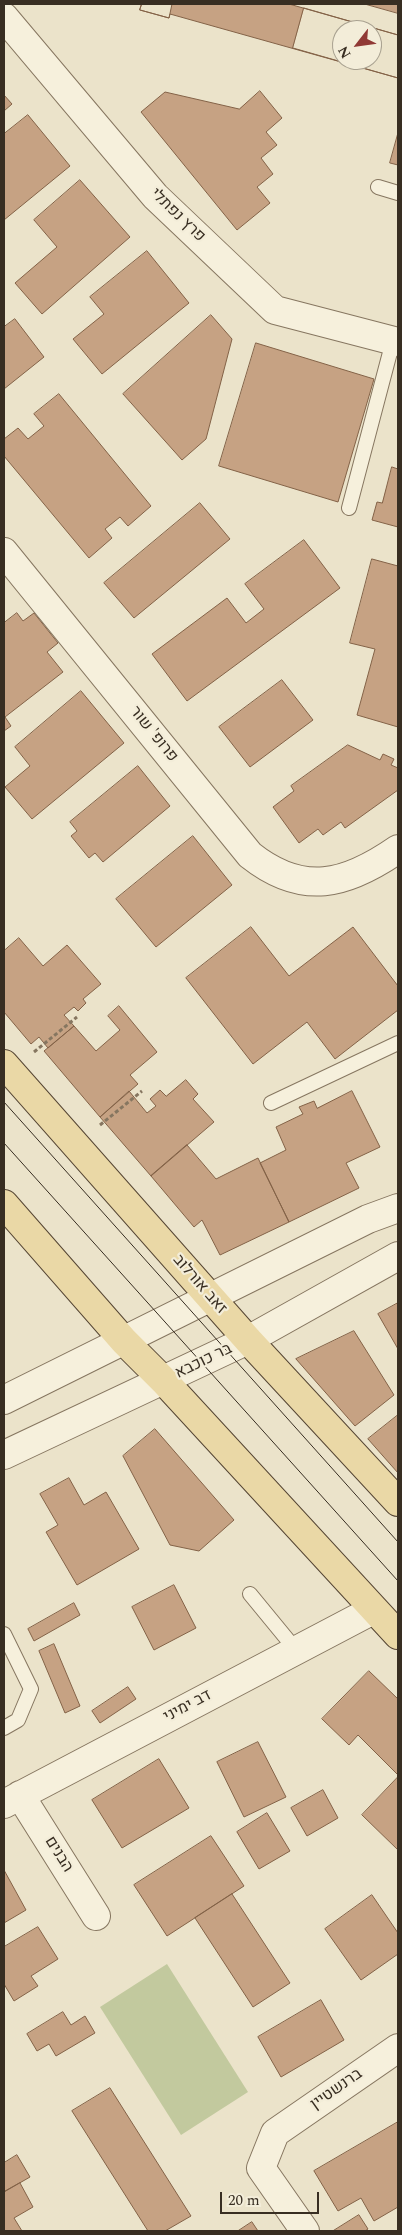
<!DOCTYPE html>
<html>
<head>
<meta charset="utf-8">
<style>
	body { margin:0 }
	#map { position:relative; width:402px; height:2235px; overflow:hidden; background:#ebe3ca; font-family:Spectral,serif }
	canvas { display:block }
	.frame { position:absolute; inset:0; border:5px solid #382e22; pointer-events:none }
	.north { position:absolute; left:332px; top:20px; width:50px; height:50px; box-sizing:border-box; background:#f3edd9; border:1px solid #a8a190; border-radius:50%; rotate:240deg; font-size:14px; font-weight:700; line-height:20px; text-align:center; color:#382e22 }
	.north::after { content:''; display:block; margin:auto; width:18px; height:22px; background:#903935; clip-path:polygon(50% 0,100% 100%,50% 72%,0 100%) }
	.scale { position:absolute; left:220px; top:2192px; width:99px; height:22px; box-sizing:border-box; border:2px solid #382e22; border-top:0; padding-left:6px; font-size:15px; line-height:18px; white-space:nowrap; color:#382e22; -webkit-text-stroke:4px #f3edd9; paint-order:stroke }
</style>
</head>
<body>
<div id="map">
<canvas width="402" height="2235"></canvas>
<div class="frame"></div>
<div class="north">N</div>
<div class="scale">20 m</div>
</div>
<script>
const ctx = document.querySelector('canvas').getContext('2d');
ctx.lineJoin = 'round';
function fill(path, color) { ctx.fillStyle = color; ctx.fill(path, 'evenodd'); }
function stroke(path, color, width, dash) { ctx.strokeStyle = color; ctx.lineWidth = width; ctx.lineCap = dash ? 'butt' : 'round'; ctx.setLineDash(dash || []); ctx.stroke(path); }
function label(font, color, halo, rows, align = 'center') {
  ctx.font = font + ' Spectral,Heebo,serif'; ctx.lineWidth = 4.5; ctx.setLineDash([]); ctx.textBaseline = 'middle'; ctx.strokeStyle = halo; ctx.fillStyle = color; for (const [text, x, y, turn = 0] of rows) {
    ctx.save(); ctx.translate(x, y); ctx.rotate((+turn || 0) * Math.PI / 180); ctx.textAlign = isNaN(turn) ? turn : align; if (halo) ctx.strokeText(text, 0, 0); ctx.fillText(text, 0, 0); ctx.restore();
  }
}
const green = new Path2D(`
	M 167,1964 L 248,2092 L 181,2135 L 100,2007 Z`);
const building = new Path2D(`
	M 142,4 L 289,4 L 398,35 L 398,78 L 170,14 L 169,18 L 140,10 ZM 342,30 L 372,30 L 372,60 L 342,60 Z
	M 142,4 L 172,4 L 169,18 L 140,10 Z
	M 365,4 L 398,4 L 398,13 Z
	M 304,8 L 398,35 L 398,78 L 293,48 ZM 342,30 L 372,30 L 372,60 L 342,60 Z
	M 260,91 L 282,118 L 266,132 L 277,145 L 261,158 L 273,174 L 257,187 L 270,203 L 237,230 L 141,112 L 165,92 L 239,109 Z
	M 4,95 L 12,104 L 4,111 Z
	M 28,115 L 70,166 L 4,220 L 4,134 Z
	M 398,133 L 398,165 L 390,163 Z
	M 80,180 L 130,237 L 42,314 L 15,283 L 57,247 L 34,220 Z
	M 147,251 L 189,303 L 102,374 L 73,339 L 104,314 L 90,297 Z
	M 211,315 L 232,339 L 206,439 L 182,460 L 123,394 Z
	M 15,319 L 44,357 L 4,389 L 4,327 Z
	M 256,343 L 374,379 L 338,502 L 219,466 Z
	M 59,394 L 151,506 L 128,526 L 120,517 L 105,529 L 112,538 L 89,558 L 4,456 L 4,439 L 18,428 L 28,439 L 44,426 L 34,414 Z
	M 392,467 L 398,469 L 398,527 L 372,520 L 377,502 L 382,503 Z
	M 200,503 L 230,539 L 134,618 L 104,583 Z
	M 304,540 L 340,588 L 187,701 L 152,654 L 227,598 L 246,623 L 264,609 L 245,584 Z
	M 372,559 L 398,566 L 398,727 L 357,715 L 375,649 L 350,643 Z
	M 17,613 L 23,621 L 34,613 L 58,643 L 47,652 L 63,672 L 5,717 L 11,726 L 4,731 L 4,623 Z
	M 282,680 L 313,720 L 250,767 L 219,727 Z
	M 81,691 L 124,743 L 32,819 L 5,787 L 30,766 L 15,747 Z
	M 348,745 L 380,760 L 383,754 L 394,759 L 391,765 L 398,768 L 398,790 L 345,828 L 341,822 L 323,835 L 318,829 L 299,843 L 273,807 L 294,791 L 291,786 Z
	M 138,766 L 170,806 L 103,862 L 95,853 L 89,858 L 71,836 L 77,831 L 70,822 Z
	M 193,836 L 232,885 L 156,947 L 116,899 Z
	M 251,927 L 289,976 L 353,927 L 398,986 L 398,1010 L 335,1059 L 307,1022 L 253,1064 L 186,978 Z
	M 19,938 L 43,966 L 67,945 L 101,984 L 83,999 L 86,1003 L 78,1011 L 74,1007 L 64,1015 L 74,1026 L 48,1048 L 39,1037 L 31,1044 L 4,1012 L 4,951 Z
	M 119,1006 L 157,1052 L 130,1075 L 138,1084 L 100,1117 L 44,1051 L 74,1026 L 96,1051 L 120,1030 L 108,1016 Z
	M 186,1080 L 198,1094 L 193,1099 L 214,1122 L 151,1176 L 100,1117 L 129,1091 L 147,1113 L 156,1106 L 150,1099 L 160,1090 L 166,1096 Z
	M 352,1091 L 380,1147 L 346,1163 L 359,1188 L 289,1222 L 260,1163 L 286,1150 L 276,1127 L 303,1114 L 299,1107 L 314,1101 L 317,1108 Z
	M 187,1145 L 216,1179 L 258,1158 L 289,1222 L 220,1255 L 202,1220 L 194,1227 L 151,1176 Z
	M 398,1303 L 398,1349 L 378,1314 Z
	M 354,1331 L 394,1395 L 355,1426 L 296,1359 Z
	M 398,1415 L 398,1473 L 368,1439 Z
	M 155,1429 L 234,1520 L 199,1551 L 170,1545 L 123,1456 Z
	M 69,1478 L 84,1505 L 106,1492 L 139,1549 L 77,1585 L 46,1532 L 58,1525 L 40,1494 Z
	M 174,1585 L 196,1628 L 154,1650 L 132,1607 Z
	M 74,1603 L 80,1615 L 34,1641 L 28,1629 Z
	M 54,1644 L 80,1706 L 65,1713 L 39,1651 Z
	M 369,1671 L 398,1699 L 398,1775 L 358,1735 L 349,1745 L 322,1719 Z
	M 128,1687 L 136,1699 L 100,1723 L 92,1711 Z
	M 258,1742 L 286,1797 L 244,1817 L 217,1762 Z
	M 159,1759 L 189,1808 L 122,1848 L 92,1800 Z
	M 398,1777 L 398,1850 L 362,1815 Z
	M 323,1790 L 338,1818 L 307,1836 L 291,1808 Z
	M 267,1813 L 290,1851 L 259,1869 L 237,1832 Z
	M 211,1836 L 244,1886 L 167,1936 L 134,1885 Z
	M 4,1870 L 26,1910 L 4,1923 Z
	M 232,1894 L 290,1983 L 253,2007 L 195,1918 Z
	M 372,1895 L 398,1933 L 398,1954 L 361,1980 L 325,1929 Z
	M 38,1927 L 58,1959 L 31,1976 L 38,1986 L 14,2001 L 4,1984 L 4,1947 Z
	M 321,2000 L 344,2040 L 281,2077 L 258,2037 Z
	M 63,2012 L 71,2025 L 85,2016 L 95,2033 L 56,2056 L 49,2044 L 37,2051 L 27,2034 Z
	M 110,2088 L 191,2216 L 165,2231 L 148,2231 L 72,2111 Z
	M 398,2122 L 398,2207 L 374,2221 L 361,2198 L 338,2211 L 314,2171 Z
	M 17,2155 L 30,2177 L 4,2192 L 4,2163 Z
	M 20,2183 L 33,2207 L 14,2218 L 22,2231 L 4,2231 L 4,2192 Z
	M 359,2215 L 368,2229 L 365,2231 L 333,2231 Z
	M 252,2222 L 258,2231 L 238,2231 Z`);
const path = new Path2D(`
	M 34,1052 L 77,1017
	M 100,1125 L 142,1091`);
const service = new Path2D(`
	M 378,187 L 398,193
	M 349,508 L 393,341
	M 271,1103 L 398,1043
	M 250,1594 L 296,1650
	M 4,1634 L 31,1689 L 18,1720 L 4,1728`);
const minor = new Path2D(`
	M 4,17 L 155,196 L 275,310 L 398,342
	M 4,552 L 250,855 C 303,897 346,885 398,849
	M 20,1795 L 96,1916
	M 4,1804 L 373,1610
	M 305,2231 L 261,2168 L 275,2133 L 398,2048`);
const tertiary = new Path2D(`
	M 4,1400 L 368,1219 L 398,1208
	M 4,1455 L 248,1340 L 398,1256`);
const primary = new Path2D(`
	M 4,1064 L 248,1340 L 398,1502
	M 4,1204 L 124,1341 L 164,1381 L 398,1635`);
const tram = new Path2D(`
	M 4,1102 L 398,1542
	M 4,1143 L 398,1581`);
const streetNames = [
	["פרץ נפתלי",177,216,44],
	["פרופ' שור",153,735,51],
	["זאב אורלוב",199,1285,49],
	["בר כוכבא",204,1362,-26],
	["דב ימיני",188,1707,-28],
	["הבנים",58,1855,58],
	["ברנשטיין",337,2090,-35]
];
fill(green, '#c2c99e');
fill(building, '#c6a283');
stroke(building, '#836247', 1);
stroke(service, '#867660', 16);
stroke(minor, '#867660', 30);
stroke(tertiary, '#867660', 30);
stroke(primary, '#554533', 30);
stroke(path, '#867660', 3, [4, 2.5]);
stroke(service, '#f6f0dc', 14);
stroke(minor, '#f6f0dc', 28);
stroke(tertiary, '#f6f0dc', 28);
stroke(primary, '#ead8a6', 28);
stroke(tram, '#382e22', 1);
label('16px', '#382e22', '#f3edd9', streetNames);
</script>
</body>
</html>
